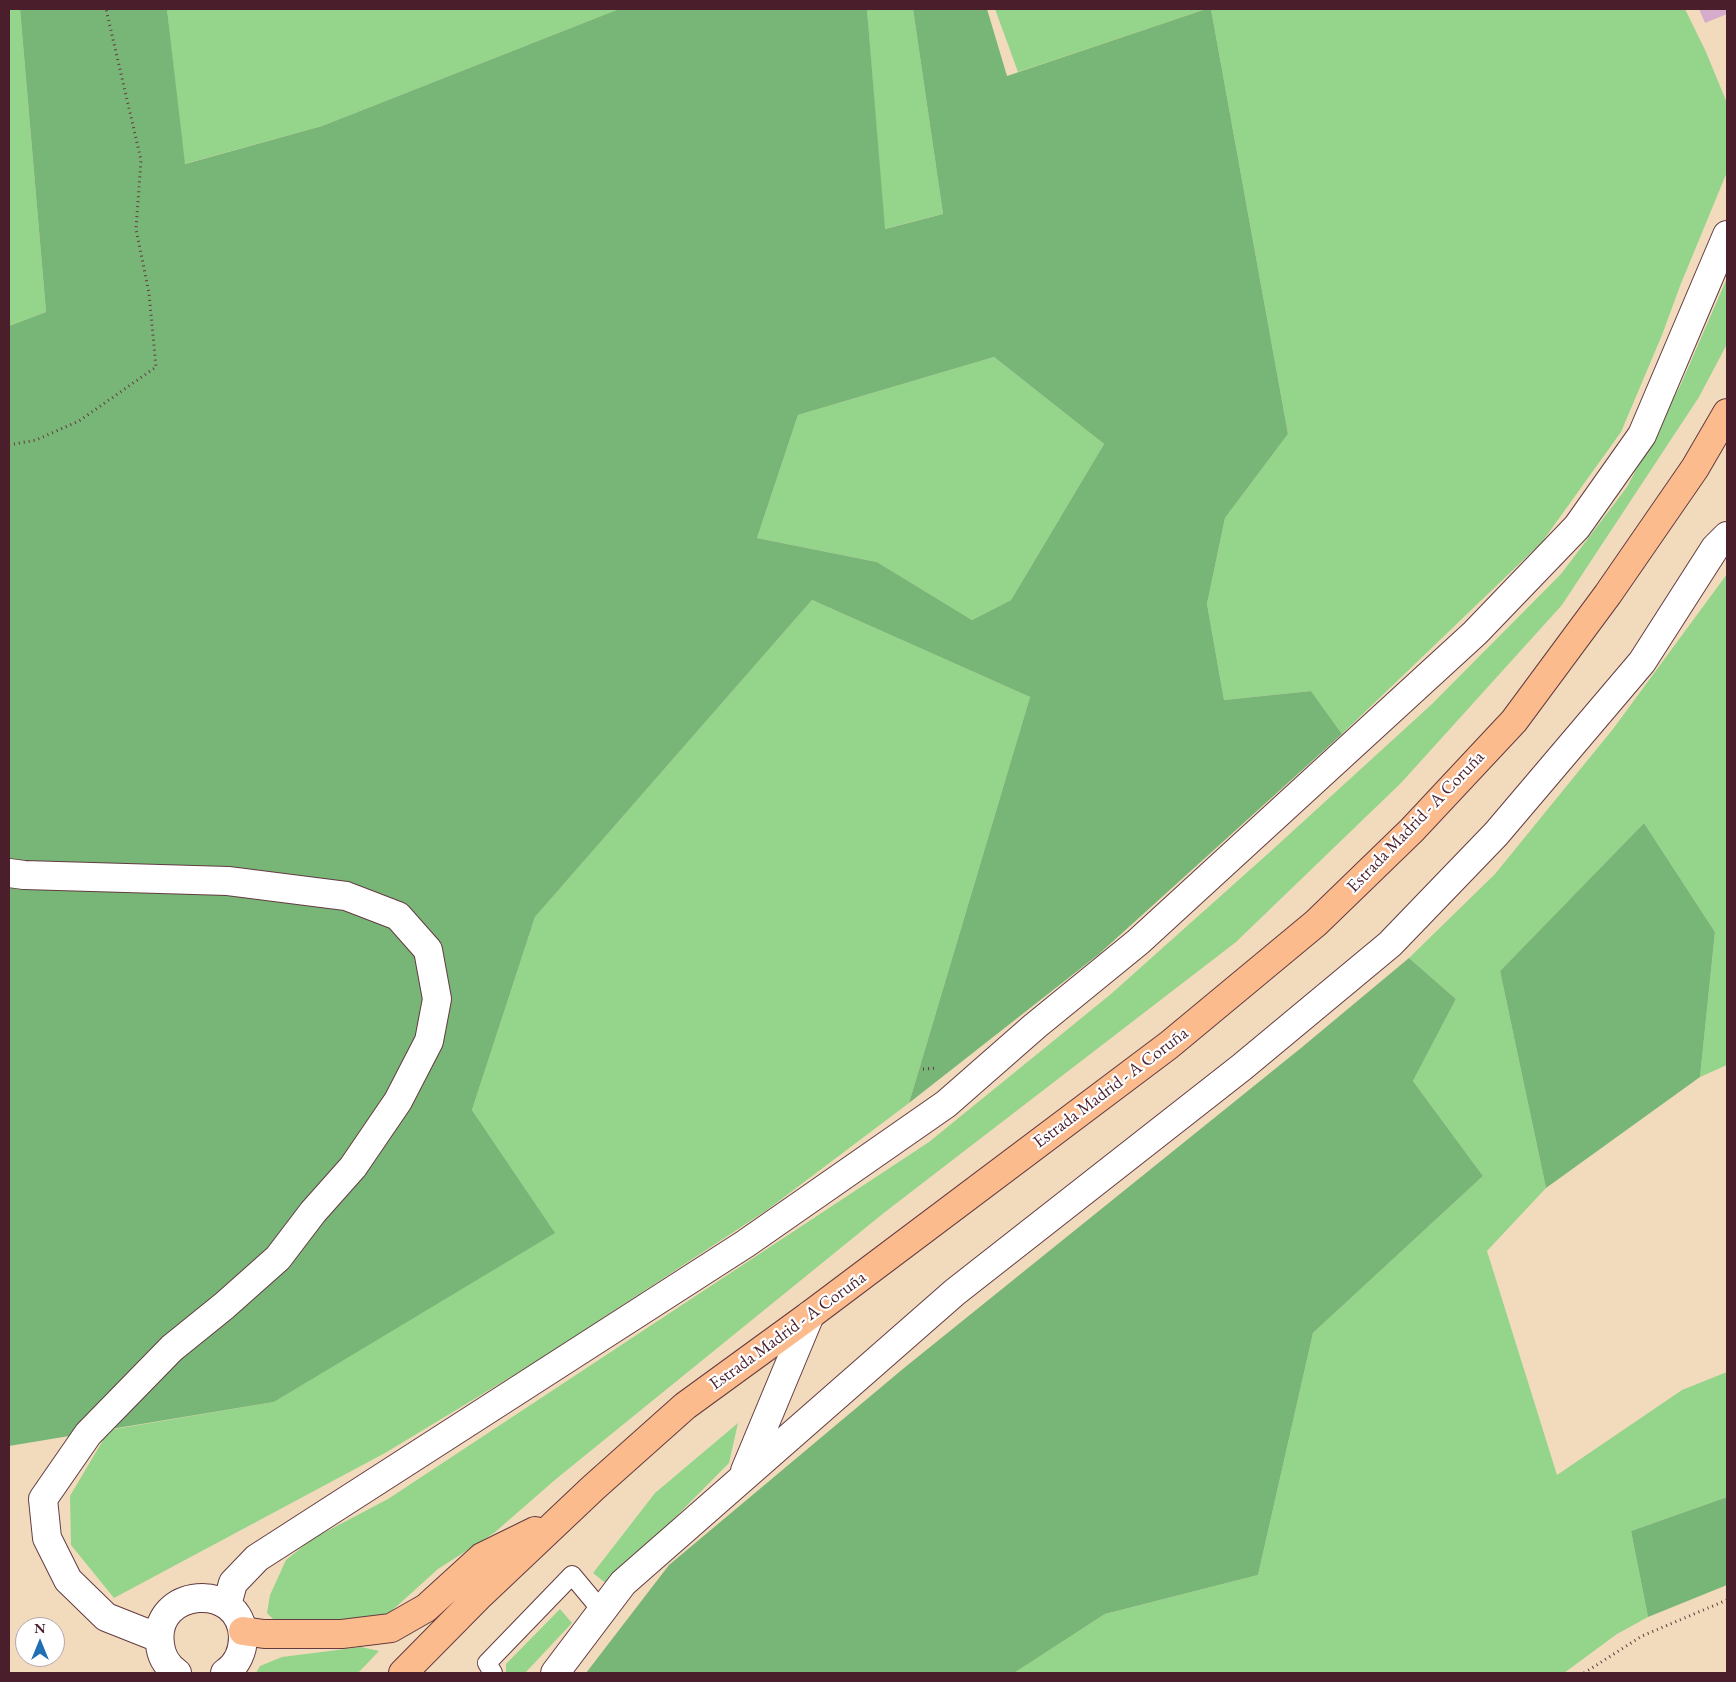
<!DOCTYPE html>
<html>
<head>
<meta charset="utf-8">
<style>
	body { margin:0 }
	#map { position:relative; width:1736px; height:1682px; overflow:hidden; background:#f2dbbd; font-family:"EB Garamond",serif }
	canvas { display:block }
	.frame { position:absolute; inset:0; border:10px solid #4a1f2b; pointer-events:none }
	.north { position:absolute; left:15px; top:1617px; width:50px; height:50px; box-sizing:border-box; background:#fff; border:1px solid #b7a5aa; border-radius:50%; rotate:0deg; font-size:14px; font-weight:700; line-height:20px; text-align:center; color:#4a1f2b }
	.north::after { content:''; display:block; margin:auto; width:18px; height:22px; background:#1f6fb2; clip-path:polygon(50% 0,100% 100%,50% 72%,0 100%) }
</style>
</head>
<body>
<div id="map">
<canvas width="1736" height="1682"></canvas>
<div class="frame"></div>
<div class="north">N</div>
</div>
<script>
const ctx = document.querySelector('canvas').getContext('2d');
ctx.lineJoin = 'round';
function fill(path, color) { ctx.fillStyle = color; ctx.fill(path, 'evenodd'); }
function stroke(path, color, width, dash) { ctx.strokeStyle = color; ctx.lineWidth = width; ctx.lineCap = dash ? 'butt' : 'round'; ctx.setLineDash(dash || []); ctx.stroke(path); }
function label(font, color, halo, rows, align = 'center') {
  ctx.font = font + ' "EB Garamond",serif'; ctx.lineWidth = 4.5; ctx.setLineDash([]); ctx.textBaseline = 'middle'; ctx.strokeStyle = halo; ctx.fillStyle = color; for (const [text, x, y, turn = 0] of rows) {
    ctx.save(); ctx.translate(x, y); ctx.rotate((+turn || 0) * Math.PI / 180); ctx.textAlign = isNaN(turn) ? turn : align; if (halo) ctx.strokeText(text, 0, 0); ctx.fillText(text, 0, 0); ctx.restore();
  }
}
const green = new Path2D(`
	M 9,9 L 20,9 L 46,312 L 9,326 Z
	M 167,9 L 619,9 L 322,126 L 184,164 Z
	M 867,9 L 913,9 L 943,214 L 884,229 Z
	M 995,9 L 1206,9 L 1018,72 Z
	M 1211,9 L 1685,9 L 1706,52 L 1727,103 L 1727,172 L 1680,286 L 1662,335 L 1621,432 L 1542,542 L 1342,734 L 1311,691 L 1224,700 L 1207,604 L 1225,518 L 1288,434 Z
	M 1727,278 L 1727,344 L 1699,397 L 1562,605 L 1401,783 L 1236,942 L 885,1212 L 556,1479 L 494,1533 L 438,1569 L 387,1615 L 295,1628 L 278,1624 L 267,1613 L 270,1595 L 286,1560 L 312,1539 L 388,1499 L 929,1142 L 1111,994 L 1271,851 L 1432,704 L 1561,574 L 1627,487 L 1681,384 Z
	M 994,357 L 1104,444 L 1011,600 L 972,620 L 877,562 L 757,538 L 798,415 Z
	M 1727,574 L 1727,1065 L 1700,1077 L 1715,932 L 1644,823 L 1500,971 L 1546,1188 L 1487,1251 L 1557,1475 L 1682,1390 L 1727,1372 L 1727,1497 L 1631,1531 L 1648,1617 L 1617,1634 L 1564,1673 L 1014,1673 L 1105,1614 L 1258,1575 L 1313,1333 L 1483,1176 L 1413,1081 L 1456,999 L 1409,958 L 1495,874 L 1613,729 Z
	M 812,600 L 1030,697 L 909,1103 L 767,1210 L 542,1358 L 385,1453 L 114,1598 L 71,1545 L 70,1496 L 109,1430 L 274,1402 L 554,1232 L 472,1110 L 535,917 Z
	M 738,1423 L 729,1463 L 608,1585 L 593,1573 L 655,1493 Z
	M 560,1609 L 572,1623 L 525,1673 L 506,1673 L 506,1664 Z
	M 361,1647 L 379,1651 L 358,1673 L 256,1673 L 260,1666 L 282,1657 Z`);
const forest = new Path2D(`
	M 20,9 L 167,9 L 185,164 L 322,126 L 619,9 L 867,9 L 885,229 L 943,214 L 913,9 L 987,9 L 1007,76 L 1206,9 L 1211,9 L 1288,434 L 1225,518 L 1207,604 L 1224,700 L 1311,691 L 1342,734 L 1099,954 L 909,1103 L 1030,697 L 812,600 L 535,917 L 472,1110 L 555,1233 L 274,1402 L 9,1446 L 9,326 L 46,312 ZM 994,357 L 1104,444 L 1011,600 L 972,620 L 877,562 L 757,538 L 798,415 Z
	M 1644,823 L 1715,932 L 1700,1077 L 1546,1188 L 1500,971 Z
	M 1409,958 L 1456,999 L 1413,1081 L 1483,1176 L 1313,1333 L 1258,1575 L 1105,1614 L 1014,1673 L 586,1673 L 669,1565 L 904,1368 L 1301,1048 Z
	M 1727,1497 L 1727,1585 L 1648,1617 L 1631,1531 Z`);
const building = new Path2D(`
	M 1699,9 L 1727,9 L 1727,14 L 1705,23 Z`);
const path = new Path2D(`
	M 9,445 L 36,440 L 79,421 L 156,367 L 149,293 L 136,229 L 141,160 L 106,9
	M 923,1069 L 938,1068
	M 1584,1673 L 1642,1636 L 1727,1600`);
const lane = new Path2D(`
	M 493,1673 L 487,1663 L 572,1575 L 602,1611`);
const street = new Path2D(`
	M 9,873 L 24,875 L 228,881 L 346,896 L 398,916 L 428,950 L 437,999 L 429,1041 L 398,1101 L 353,1167 L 313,1212 L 278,1258 L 224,1306 L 172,1348 L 88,1434 L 43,1499 L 47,1538 L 68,1580 L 106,1617 L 159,1638
	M 745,1471 L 810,1315
	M 227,1605 L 233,1583 L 257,1558 L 745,1244 L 946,1104 L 1035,1026 L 1138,942 L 1475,633 L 1577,527 L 1642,435 L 1727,235
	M 177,1673 C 167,1666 161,1656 160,1644 C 152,1588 241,1580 243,1637 C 243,1651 237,1665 225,1673
	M 555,1673 L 623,1583 L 955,1292 L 1242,1067 L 1390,944 L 1496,834 L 1642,662 L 1715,548 L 1727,536`);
const highway = new Path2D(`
	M 243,1631 L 264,1634 L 342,1634 L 391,1628 L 426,1608 L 482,1557 L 535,1531
	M 403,1673 L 481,1594 L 593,1488 L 685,1406 L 810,1315 L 1169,1045 L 1316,923 L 1412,830 L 1514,721 L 1608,594 L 1695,468 L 1727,413`);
const streetNames = [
	["Estrada Madrid - A Coruña",1416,822,-46],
	["Estrada Madrid - A Coruña",1111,1088,-37],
	["Estrada Madrid - A Coruña",788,1331,-36]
];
fill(green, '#95d48b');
fill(forest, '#78b677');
fill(building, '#d6accc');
stroke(lane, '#633b41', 20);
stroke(street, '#633b41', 30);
stroke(highway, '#633b41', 30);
stroke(path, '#633b41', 3, [1, 4]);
stroke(lane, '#fff', 18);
stroke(street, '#fff', 28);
stroke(highway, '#fbbb8c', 28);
label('18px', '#4a1f2b', '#fff', streetNames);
</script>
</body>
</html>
